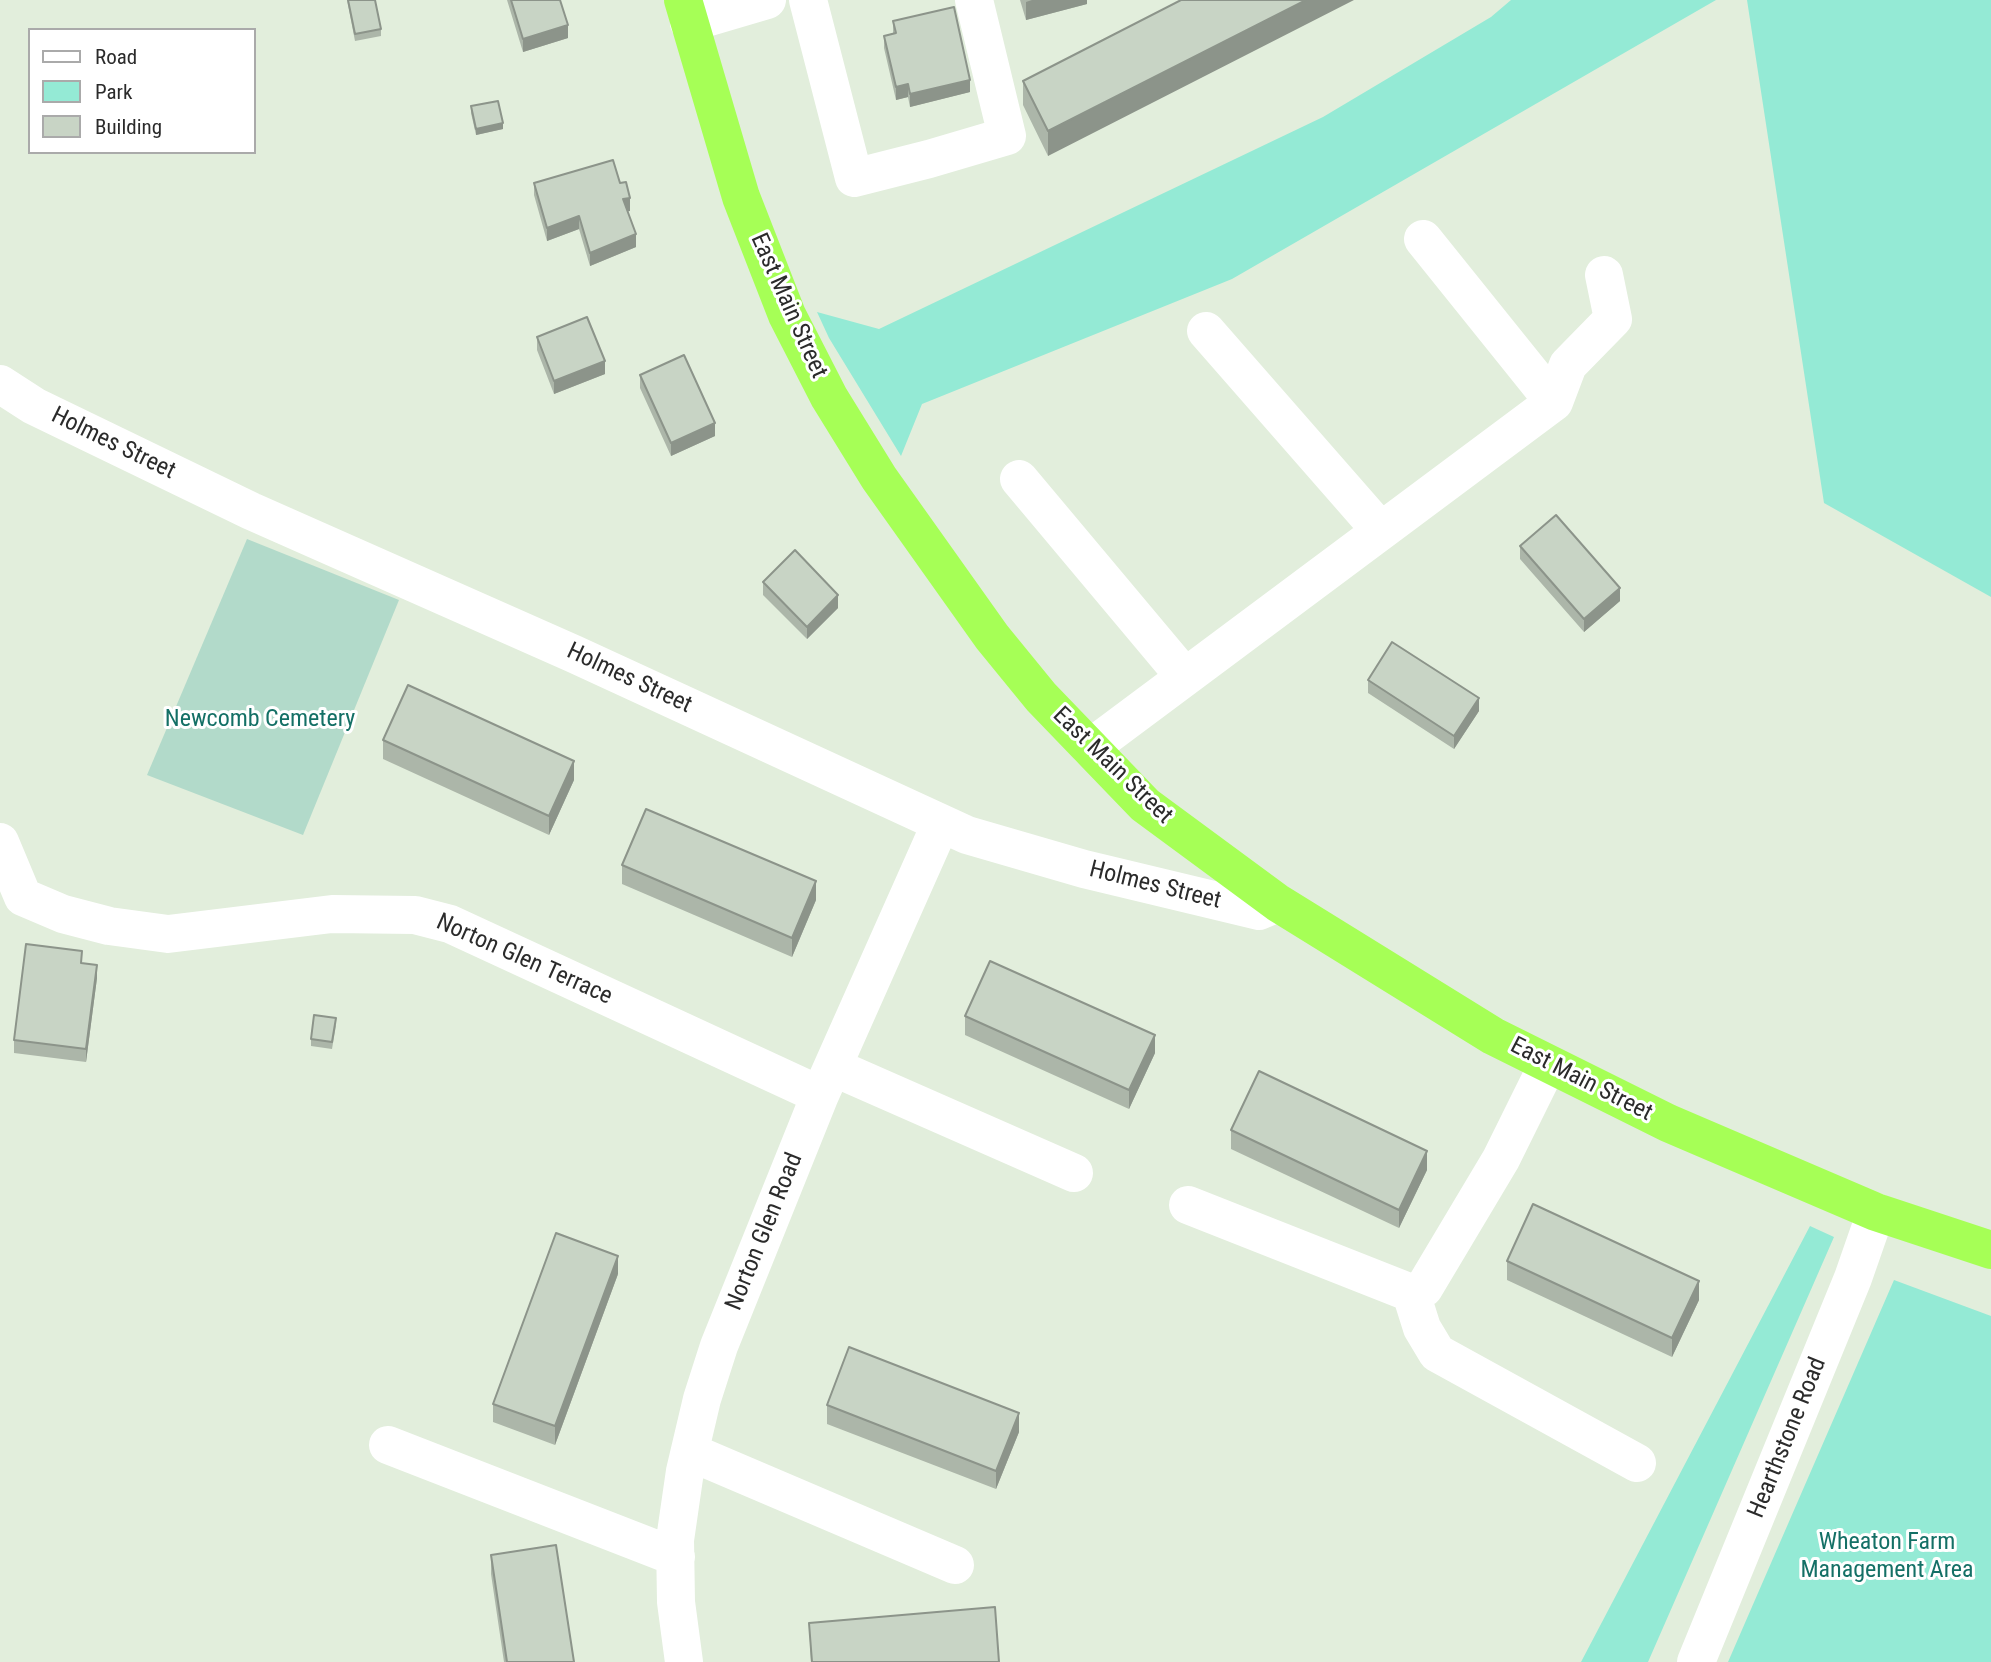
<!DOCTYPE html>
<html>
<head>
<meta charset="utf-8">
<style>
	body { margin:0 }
	#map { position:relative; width:1991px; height:1662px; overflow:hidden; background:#e2eedc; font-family:"Roboto Condensed",sans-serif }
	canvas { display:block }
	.legend { position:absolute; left:28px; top:28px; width:228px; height:126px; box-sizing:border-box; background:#fff; border:2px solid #aaa; margin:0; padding:9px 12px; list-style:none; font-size:21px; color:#2b2b2b }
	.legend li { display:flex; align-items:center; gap:14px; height:35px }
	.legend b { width:35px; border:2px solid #aaa }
</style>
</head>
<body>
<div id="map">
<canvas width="1991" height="1662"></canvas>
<ul class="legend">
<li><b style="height:9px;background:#fff"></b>Road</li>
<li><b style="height:19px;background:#94ead5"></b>Park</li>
<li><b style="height:19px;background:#c8d4c5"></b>Building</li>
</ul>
</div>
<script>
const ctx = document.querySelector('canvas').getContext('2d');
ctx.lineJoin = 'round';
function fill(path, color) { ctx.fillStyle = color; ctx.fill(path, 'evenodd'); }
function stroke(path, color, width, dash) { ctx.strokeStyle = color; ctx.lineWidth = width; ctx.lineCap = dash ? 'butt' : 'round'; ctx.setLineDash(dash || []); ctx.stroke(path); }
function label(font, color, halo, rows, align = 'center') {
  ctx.font = font + ' "Roboto Condensed",sans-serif'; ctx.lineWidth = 6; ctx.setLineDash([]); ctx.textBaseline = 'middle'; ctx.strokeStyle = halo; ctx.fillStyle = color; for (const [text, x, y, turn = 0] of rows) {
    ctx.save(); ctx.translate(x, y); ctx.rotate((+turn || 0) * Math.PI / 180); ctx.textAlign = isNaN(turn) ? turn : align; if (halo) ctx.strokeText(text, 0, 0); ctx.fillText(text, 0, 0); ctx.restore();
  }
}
const green = new Path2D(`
	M 1511,0 L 1716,0 L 1232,279 L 922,404 L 901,456 L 829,338 L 817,312 L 879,329 L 1323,117 L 1491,17 Z
	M 1747,0 L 1991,0 L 1991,597 L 1824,503 Z
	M 1810,1226 L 1834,1237 L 1648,1662 L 1581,1662 Z
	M 1894,1280 L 1991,1316 L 1991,1662 L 1728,1662 Z`);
const cemetery = new Path2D(`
	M 247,539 L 399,600 L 303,835 L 147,775 Z`);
const minor = new Path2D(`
	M 808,0 L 854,178 L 929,159 L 1007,136 L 974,0
	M 689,23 L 767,0
	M 1206,331 L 1381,531
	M 0,384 L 34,406 L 251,511 L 574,654 L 967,835 L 1084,869 L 1259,911 L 1278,903
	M 1554,402 L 1568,365 L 1613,319 L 1604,275
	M 1019,479 L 1185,677
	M 1090,748 L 1554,402 L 1423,239
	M 0,842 L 23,897 L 63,914 L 109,926 L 168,934 L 332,914 L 415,915 L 450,924 L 820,1095
	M 833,1067 L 1074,1173
	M 1188,1205 L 1411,1293 L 1424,1288 L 1501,1159 L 1548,1064
	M 1411,1293 L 1422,1328 L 1437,1353 L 1637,1463
	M 388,1445 L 676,1557
	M 690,1452 L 955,1565
	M 684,1662 L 676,1602 L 675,1540 L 685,1471 L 702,1399 L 719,1346 L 820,1095 L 941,823
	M 1696,1662 L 1853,1278 L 1876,1212`);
const highway = new Path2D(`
	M 683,0 L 741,197 L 787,315 L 829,397 L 879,478 L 992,637 L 1041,697 L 1145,805 L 1278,903 L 1493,1036 L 1668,1123 L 1876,1212 L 1991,1250`);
const wall = new Path2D(`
	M 347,0 L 375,0 L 381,29 L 381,36 L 355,41 Z
	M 507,0 L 560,0 L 568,38 L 523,52 Z
	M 1020,0 L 1087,0 L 1087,4 L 1026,20 Z
	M 1181,0 L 1048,156 L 1023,105 L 1023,81 Z
	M 893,21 L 970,92 L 910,107 L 908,97 L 896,100 L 884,48 L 884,36 L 893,33 Z
	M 471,106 L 503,129 L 476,135 L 471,113 Z
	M 534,183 L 620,183 L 630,211 L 628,211 L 636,247 L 590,266 L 579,229 L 547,241 L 534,195 Z
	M 537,337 L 605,374 L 554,394 L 537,350 Z
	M 640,375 L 715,436 L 671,456 L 640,388 Z
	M 1520,546 L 1620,601 L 1584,632 L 1520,559 Z
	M 763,582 L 838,608 L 807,639 L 763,595 Z
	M 1368,680 L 1479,711 L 1454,749 L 1368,693 Z
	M 383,740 L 574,780 L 549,835 L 383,759 Z
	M 622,865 L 816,900 L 792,957 L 622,884 Z
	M 82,963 L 97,978 L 86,1062 L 14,1053 L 14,1040 Z
	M 965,1016 L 1155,1053 L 1129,1109 L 965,1035 Z
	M 336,1025 L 332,1049 L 311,1046 L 311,1039 Z
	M 1231,1130 L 1427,1170 L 1399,1228 L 1231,1149 Z
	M 1507,1261 L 1699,1300 L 1672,1357 L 1507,1280 Z
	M 618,1274 L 555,1445 L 493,1422 L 493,1404 Z
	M 827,1405 L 1019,1432 L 996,1489 L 827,1424 Z
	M 491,1555 L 574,1662 L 504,1662 L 491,1574 Z
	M 809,1623 L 999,1662 L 811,1662 Z`);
const shadedWall = new Path2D(`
	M 1032,0 L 1087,0 L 1087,4 L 1026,20 L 1026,2 Z
	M 1306,0 L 1354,0 L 1048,156 L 1048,131 Z
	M 568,25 L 568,38 L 523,52 L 523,39 Z
	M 970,80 L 970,92 L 910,107 L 910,94 Z
	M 908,84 L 908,97 L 896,100 L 896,87 Z
	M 503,123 L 503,129 L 476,135 L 476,129 Z
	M 630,198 L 630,211 L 623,212 L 623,199 Z
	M 579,216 L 579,229 L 547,241 L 547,228 Z
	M 636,234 L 636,247 L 590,266 L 590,253 Z
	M 605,361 L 605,374 L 554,394 L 554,381 Z
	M 715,423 L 715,436 L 671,456 L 671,443 Z
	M 1620,588 L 1620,601 L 1584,632 L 1584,619 Z
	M 838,595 L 838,608 L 807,639 L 807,627 Z
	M 1479,698 L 1479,711 L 1454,749 L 1454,736 Z
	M 574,761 L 574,780 L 549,835 L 549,816 Z
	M 816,881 L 816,900 L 792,957 L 792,938 Z
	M 97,965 L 97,978 L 86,1062 L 86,1049 Z
	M 1155,1035 L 1155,1053 L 1129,1109 L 1129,1090 Z
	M 1427,1151 L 1427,1170 L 1399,1228 L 1399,1210 Z
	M 618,1256 L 618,1274 L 555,1445 L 555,1426 Z
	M 1699,1281 L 1699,1300 L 1672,1357 L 1672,1338 Z
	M 1019,1413 L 1019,1432 L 996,1489 L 996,1471 Z`);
const building = new Path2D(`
	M 348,0 L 375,0 L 381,29 L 355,34 Z
	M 511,0 L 560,0 L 568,25 L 523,39 Z
	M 1181,0 L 1306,0 L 1048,131 L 1023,81 Z
	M 954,7 L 970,80 L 910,94 L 908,84 L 896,87 L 884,36 L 896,33 L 893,21 Z
	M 498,101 L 503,123 L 476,129 L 471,106 Z
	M 613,160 L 620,183 L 626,182 L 630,198 L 623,199 L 636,234 L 590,253 L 579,216 L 547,228 L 534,183 Z
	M 587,317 L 605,361 L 554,381 L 537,337 Z
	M 684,355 L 715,423 L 671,443 L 640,375 Z
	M 1556,515 L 1620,588 L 1584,619 L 1520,546 Z
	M 795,550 L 838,595 L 807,627 L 763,582 Z
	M 1392,642 L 1479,698 L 1454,736 L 1368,680 Z
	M 408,685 L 574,761 L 549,816 L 383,740 Z
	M 646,809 L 816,881 L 792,938 L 622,865 Z
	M 26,944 L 82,951 L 81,963 L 97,965 L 86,1049 L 14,1040 Z
	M 990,961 L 1155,1035 L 1129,1090 L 965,1016 Z
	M 314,1015 L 336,1018 L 332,1042 L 311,1039 Z
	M 1259,1071 L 1427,1151 L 1399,1210 L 1231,1130 Z
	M 1533,1204 L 1699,1281 L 1672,1338 L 1507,1261 Z
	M 556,1233 L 618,1256 L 555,1426 L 493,1404 Z
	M 849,1347 L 1019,1413 L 996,1471 L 827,1405 Z
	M 556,1545 L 574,1662 L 507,1662 L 491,1555 Z
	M 995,1607 L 999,1662 L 812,1662 L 809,1623 Z`);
const streetNames = [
	["East Main Street",788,306,66],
	["Holmes Street",113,444,26],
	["Holmes Street",629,679,25],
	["East Main Street",1112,766,44],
	["Holmes Street",1155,886,14],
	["Norton Glen Terrace",524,960,24],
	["East Main Street",1581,1080,27],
	["Norton Glen Road",765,1232,-68],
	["Hearthstone Road",1788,1438,-68]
];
const parkNames = [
	["Newcomb Cemetery",260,720],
	["Wheaton Farm",1887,1543],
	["Management Area",1887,1571]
];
fill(green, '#94ead5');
fill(cemetery, '#b2daca');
stroke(minor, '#fff', 38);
stroke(highway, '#a6ff56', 38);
fill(wall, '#acb6a9');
fill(shadedWall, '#8c948a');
fill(building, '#c8d4c5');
stroke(building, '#8c948a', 2);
label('24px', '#2b2b2b', '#fff', streetNames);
label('24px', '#147066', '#fff', parkNames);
</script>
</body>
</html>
